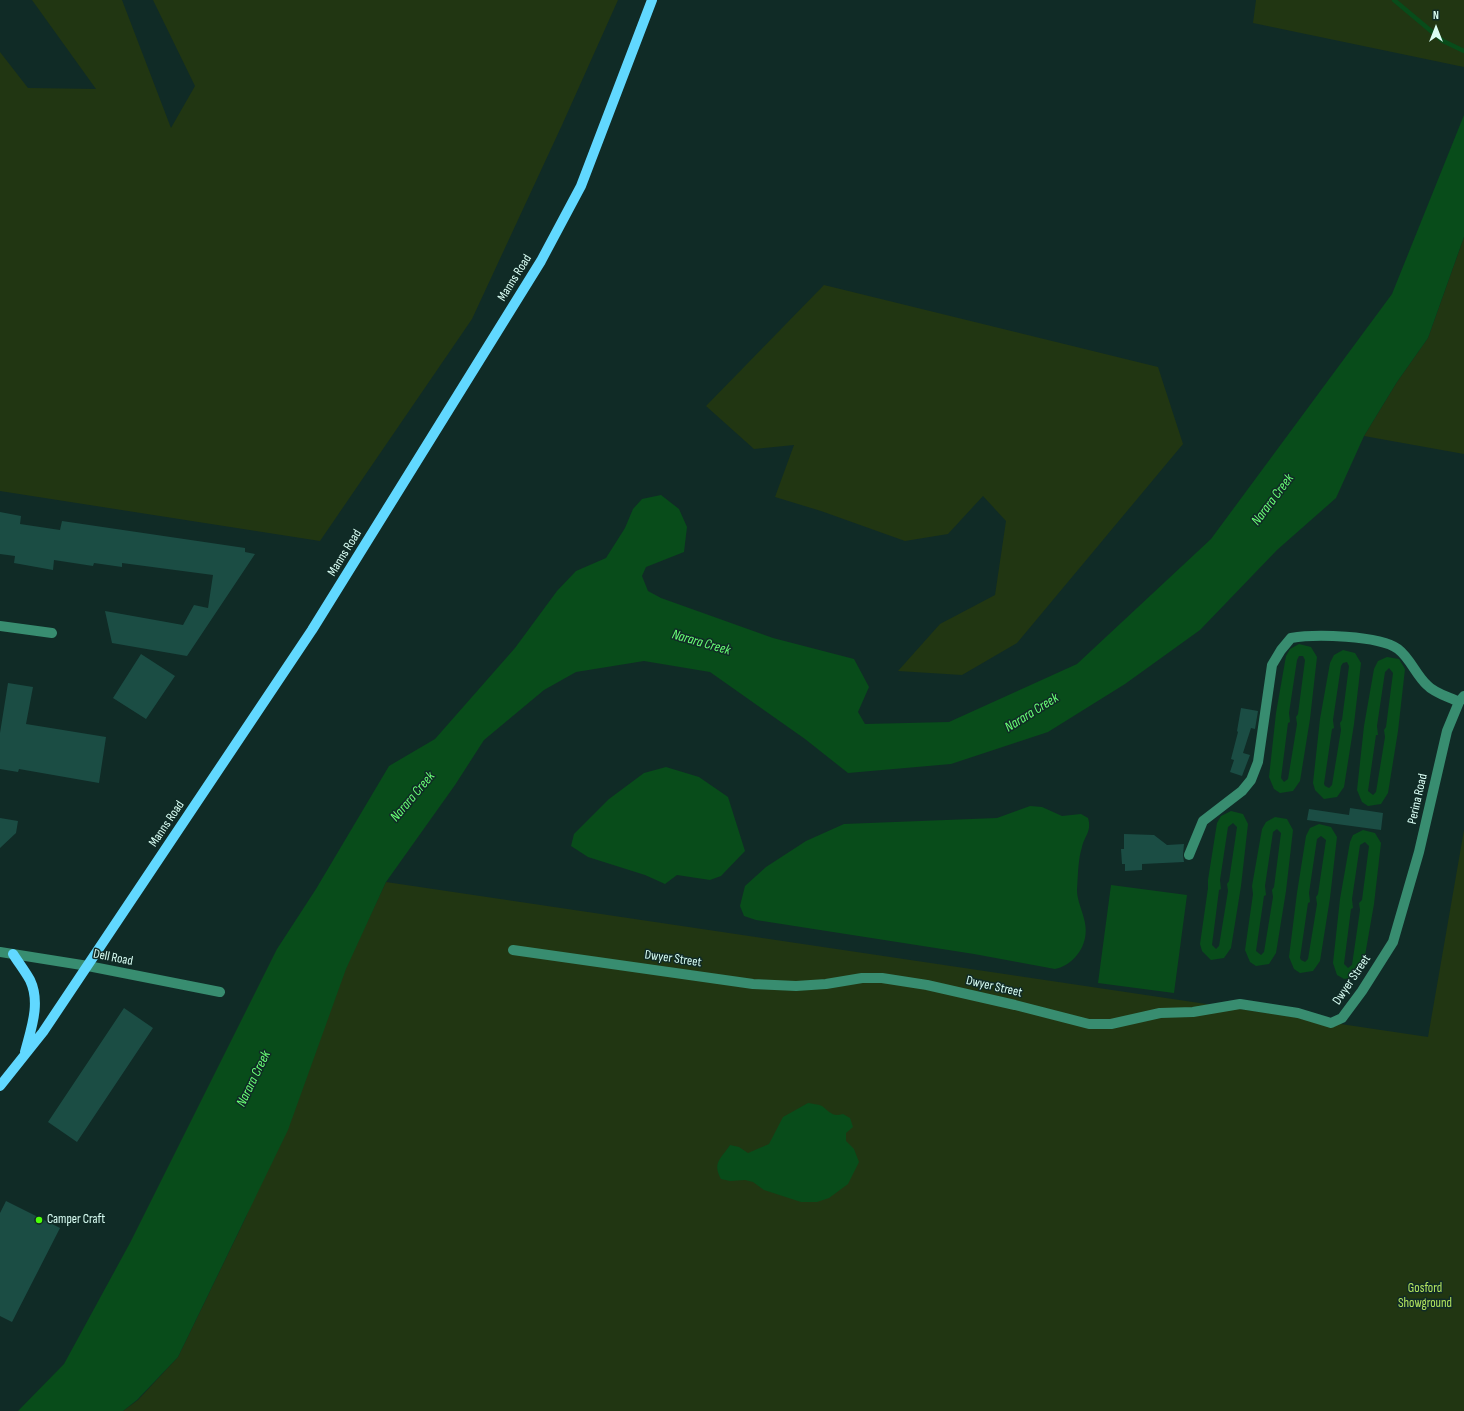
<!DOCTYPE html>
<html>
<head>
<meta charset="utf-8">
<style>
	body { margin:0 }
	#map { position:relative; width:1464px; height:1411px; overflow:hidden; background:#102b26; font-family:"Sofia Sans Condensed",sans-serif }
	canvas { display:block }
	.north { position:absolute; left:1416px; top:8px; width:40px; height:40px; -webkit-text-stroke:3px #102b26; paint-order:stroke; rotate:0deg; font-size:11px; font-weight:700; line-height:16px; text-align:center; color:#dafff5 }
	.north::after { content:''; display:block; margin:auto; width:14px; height:18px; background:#dafff5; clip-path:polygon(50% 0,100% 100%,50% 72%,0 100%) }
</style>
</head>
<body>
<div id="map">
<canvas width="1464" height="1411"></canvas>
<div class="north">N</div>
</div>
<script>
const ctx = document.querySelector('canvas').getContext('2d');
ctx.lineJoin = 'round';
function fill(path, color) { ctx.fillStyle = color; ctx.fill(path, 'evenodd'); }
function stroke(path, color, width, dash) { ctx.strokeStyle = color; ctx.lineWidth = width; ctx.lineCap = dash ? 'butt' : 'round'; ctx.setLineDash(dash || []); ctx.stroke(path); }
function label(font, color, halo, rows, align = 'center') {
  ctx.font = font + ' "Sofia Sans Condensed",sans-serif'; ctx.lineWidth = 3; ctx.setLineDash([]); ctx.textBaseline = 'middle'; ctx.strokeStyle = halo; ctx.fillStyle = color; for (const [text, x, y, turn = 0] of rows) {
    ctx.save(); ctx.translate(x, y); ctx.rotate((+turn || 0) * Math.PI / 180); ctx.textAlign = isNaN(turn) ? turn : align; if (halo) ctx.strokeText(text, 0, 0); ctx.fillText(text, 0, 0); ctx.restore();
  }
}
const green = new Path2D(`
	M 32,0 L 122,0 L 171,128 L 195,86 L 153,0 L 618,0 L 562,125 L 472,319 L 320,541 L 0,491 L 0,52 L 28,88 L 96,89 Z
	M 1256,0 L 1464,0 L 1464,67 L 1253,23 Z
	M 1464,237 L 1464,454 L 1364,436 L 1397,382 L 1428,338 Z
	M 824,285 L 1158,367 L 1183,444 L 1017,643 L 962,675 L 898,671 L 940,624 L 995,595 L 1006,521 L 983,496 L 948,534 L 905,541 L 821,511 L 775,497 L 794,445 L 754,449 L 706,406 Z
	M 1464,830 L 1464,1411 L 123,1411 L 138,1400 L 178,1357 L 245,1219 L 346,966 L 386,882 L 1428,1037 Z`);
const water = new Path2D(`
	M 1464,115 L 1464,237 L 1428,338 L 1397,382 L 1364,436 L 1336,498 L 1277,550 L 1200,630 L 1125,684 L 1048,732 L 951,764 L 848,773 L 805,739 L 710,672 L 644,661 L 576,672 L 544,690 L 484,740 L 455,785 L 386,882 L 346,969 L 288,1130 L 178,1357 L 137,1400 L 123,1411 L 18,1411 L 64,1364 L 131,1241 L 277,949 L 316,889 L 389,766 L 435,739 L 515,648 L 557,591 L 576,571 L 606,558 L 625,528 L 633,509 L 642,499 L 661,495 L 679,509 L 687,527 L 684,552 L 646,567 L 642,576 L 648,591 L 661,598 L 773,638 L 854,659 L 869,687 L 858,712 L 865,724 L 949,722 L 1077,664 L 1211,539 L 1392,294 Z
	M 1299,644 L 1311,647 L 1317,657 L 1310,719 L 1300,781 L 1293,791 L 1280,793 L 1274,789 L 1269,777 L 1276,713 L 1286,656 L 1290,649 ZM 1299,656 L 1303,656 L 1305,660 L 1298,714 L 1296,717 L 1297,724 L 1288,779 L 1284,782 L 1281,778 L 1288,723 L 1290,722 L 1289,713 L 1297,660 Z
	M 1343,650 L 1355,653 L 1361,663 L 1354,724 L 1344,787 L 1337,797 L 1324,799 L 1315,790 L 1313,783 L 1320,719 L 1330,663 L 1334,655 ZM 1347,662 L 1349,666 L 1342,720 L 1340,723 L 1341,730 L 1332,785 L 1329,788 L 1325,786 L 1324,784 L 1332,729 L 1334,728 L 1333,720 L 1341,666 L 1343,663 Z
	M 1387,657 L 1399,659 L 1405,669 L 1398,731 L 1388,793 L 1381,804 L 1368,806 L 1362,802 L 1357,790 L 1364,726 L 1374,669 L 1378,661 ZM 1389,668 L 1393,673 L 1386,727 L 1384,730 L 1385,737 L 1376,792 L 1373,795 L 1368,791 L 1376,735 L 1378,735 L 1377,726 L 1385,672 Z
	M 666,767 L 699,777 L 728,797 L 745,851 L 721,876 L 710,880 L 677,875 L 665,884 L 645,875 L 588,857 L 571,846 L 574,834 L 609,799 L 644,773 Z
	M 1030,806 L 1042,807 L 1062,816 L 1081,814 L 1088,818 C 1092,831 1085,835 1082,847 C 1078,859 1078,876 1077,890 C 1077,905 1089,921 1085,938 C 1082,953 1070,966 1055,969 L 974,954 L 756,920 L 744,916 L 740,906 L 745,886 L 766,867 L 806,841 L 844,824 L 997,818 Z
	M 1231,811 L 1243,814 L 1248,824 L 1241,886 L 1231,948 L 1224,958 L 1211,960 L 1202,951 L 1200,944 L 1208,888 L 1208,880 L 1217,823 L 1221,816 ZM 1233,823 L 1237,827 L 1229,881 L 1227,884 L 1228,891 L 1219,946 L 1216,949 L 1212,945 L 1219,890 L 1221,889 L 1220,880 L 1228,827 Z
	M 1275,817 L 1287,819 L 1293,830 L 1286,891 L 1276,953 L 1269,964 L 1256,966 L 1250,962 L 1245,950 L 1253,894 L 1252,886 L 1262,829 L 1266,822 ZM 1277,829 L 1281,833 L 1274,887 L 1272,890 L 1273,897 L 1264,952 L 1261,955 L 1256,951 L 1264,896 L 1266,895 L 1265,886 L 1273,832 Z
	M 1319,824 L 1331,827 L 1337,837 L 1330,898 L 1320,961 L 1313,971 L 1300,973 L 1294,969 L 1289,957 L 1297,893 L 1306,836 L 1310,828 ZM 1321,836 L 1326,840 L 1318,894 L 1316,897 L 1317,904 L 1308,959 L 1305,962 L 1301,960 L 1300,958 L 1308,903 L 1310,902 L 1309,893 L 1317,839 Z
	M 1363,830 L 1375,833 L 1381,843 L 1374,904 L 1363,967 L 1356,977 L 1344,979 L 1337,975 L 1333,963 L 1340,899 L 1350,842 L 1353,835 ZM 1365,842 L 1369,846 L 1362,900 L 1359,903 L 1360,910 L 1352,965 L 1348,968 L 1344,964 L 1351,909 L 1353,908 L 1352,899 L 1360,845 Z
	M 1111,885 L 1187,895 L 1174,993 L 1098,983 Z
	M 808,1103 C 812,1104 818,1104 822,1106 C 830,1112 832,1117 843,1114 L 850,1118 L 853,1127 L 846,1133 L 846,1141 L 854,1149 L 859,1162 L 848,1184 L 829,1198 L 817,1202 L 801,1202 L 764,1190 L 753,1182 L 745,1180 L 730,1181 L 721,1179 C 712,1162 721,1159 730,1145 L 739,1147 L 748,1153 L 769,1144 L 783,1117 Z`);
const stream = new Path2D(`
	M 1394,0 L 1443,41 L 1464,51`);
const building = new Path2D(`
	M 0,512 L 21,516 L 20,524 L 60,530 L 62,521 L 245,548 L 245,552 L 255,554 L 187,656 L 112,643 L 105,611 L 183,625 L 194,605 L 208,608 L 213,575 L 122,563 L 122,567 L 94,563 L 93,566 L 54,560 L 53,570 L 14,563 L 15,556 L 0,554 Z
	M 141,654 L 175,676 L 146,719 L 113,698 Z
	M 8,683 L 33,687 L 26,724 L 106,737 L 99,783 L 19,769 L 18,772 L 0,769 L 0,733 Z
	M 1241,708 L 1258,711 L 1255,729 L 1251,728 L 1243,753 L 1250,755 L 1242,776 L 1230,772 L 1234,760 L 1231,759 L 1238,732 L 1237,731 Z
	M 1350,808 L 1383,813 L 1381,830 L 1307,820 L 1309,809 L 1349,815 Z
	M 0,818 L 18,821 L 16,833 L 0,848 Z
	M 1124,834 L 1154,835 L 1167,845 L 1184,844 L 1183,855 L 1184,862 L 1142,864 L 1142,870 L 1125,871 L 1125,864 L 1122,864 L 1121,849 L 1124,849 Z
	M 124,1008 L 153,1028 L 77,1142 L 48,1122 Z
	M 6,1201 L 60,1228 L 12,1322 L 0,1316 L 0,1213 Z`);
const minor = new Path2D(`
	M 0,626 L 52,633
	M 1189,855 L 1203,821 L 1242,791 L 1251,780 L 1258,762 L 1272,665 L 1281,650 L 1291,638 C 1314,634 1379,635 1398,649 C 1410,658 1416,675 1427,685 C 1434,693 1449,697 1459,702
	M 513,950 L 753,984 L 796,986 L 826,984 L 862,978 L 882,978 L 927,985 L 1015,1005 L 1089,1024 L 1111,1024 L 1160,1013 L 1193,1012 L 1240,1004 L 1298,1013 L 1331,1023 L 1342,1018 L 1362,991 L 1393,942 L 1419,852 L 1447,731 L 1459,702 L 1464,696
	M 0,952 L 88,966 L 220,992`);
const major = new Path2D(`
	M 13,954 C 18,962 25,971 30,980 C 41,1003 31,1029 25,1052
	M 0,1086 L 43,1032 L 312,630 L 541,261 L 581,186 L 652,0`);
const markers = [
	[39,1220,4,"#4bff06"]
];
const streetNames = [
	["Manns Road",515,278,-58],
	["Manns Road",345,553,-58],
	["Perina Road",1418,799,-77],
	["Manns Road",167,824,-56],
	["Dell Road",113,958,11],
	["Dwyer Street",673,959,8],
	["Dwyer Street",1352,980,-56],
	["Dwyer Street",994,987,13]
];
const poiNames = [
	["Camper Craft",47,1220]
];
const parkNames = [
	["Gosford",1425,1289],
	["Showground",1425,1304]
];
const waterNames = [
	["Narara Creek",1273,500,-53],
	["Narara Creek",701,643,16],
	["Narara Creek",1032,713,-32],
	["Narara Creek",413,797,-50],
	["Narara Creek",254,1079,-64]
];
fill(green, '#213612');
fill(water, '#084c1a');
stroke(stream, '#084c1a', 4.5);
fill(building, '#1b4d44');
stroke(minor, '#388d70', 10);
stroke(major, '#61d8ff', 10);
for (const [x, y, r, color] of markers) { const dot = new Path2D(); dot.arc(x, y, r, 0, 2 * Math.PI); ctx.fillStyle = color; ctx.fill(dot); stroke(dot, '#102b26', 1.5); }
label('13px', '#dafff5', '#102b26', streetNames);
label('13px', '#dafff5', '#102b26', poiNames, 'left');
label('13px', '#b4e65f', '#102b26', parkNames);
label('italic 14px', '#68ff75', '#102b26', waterNames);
</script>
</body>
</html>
